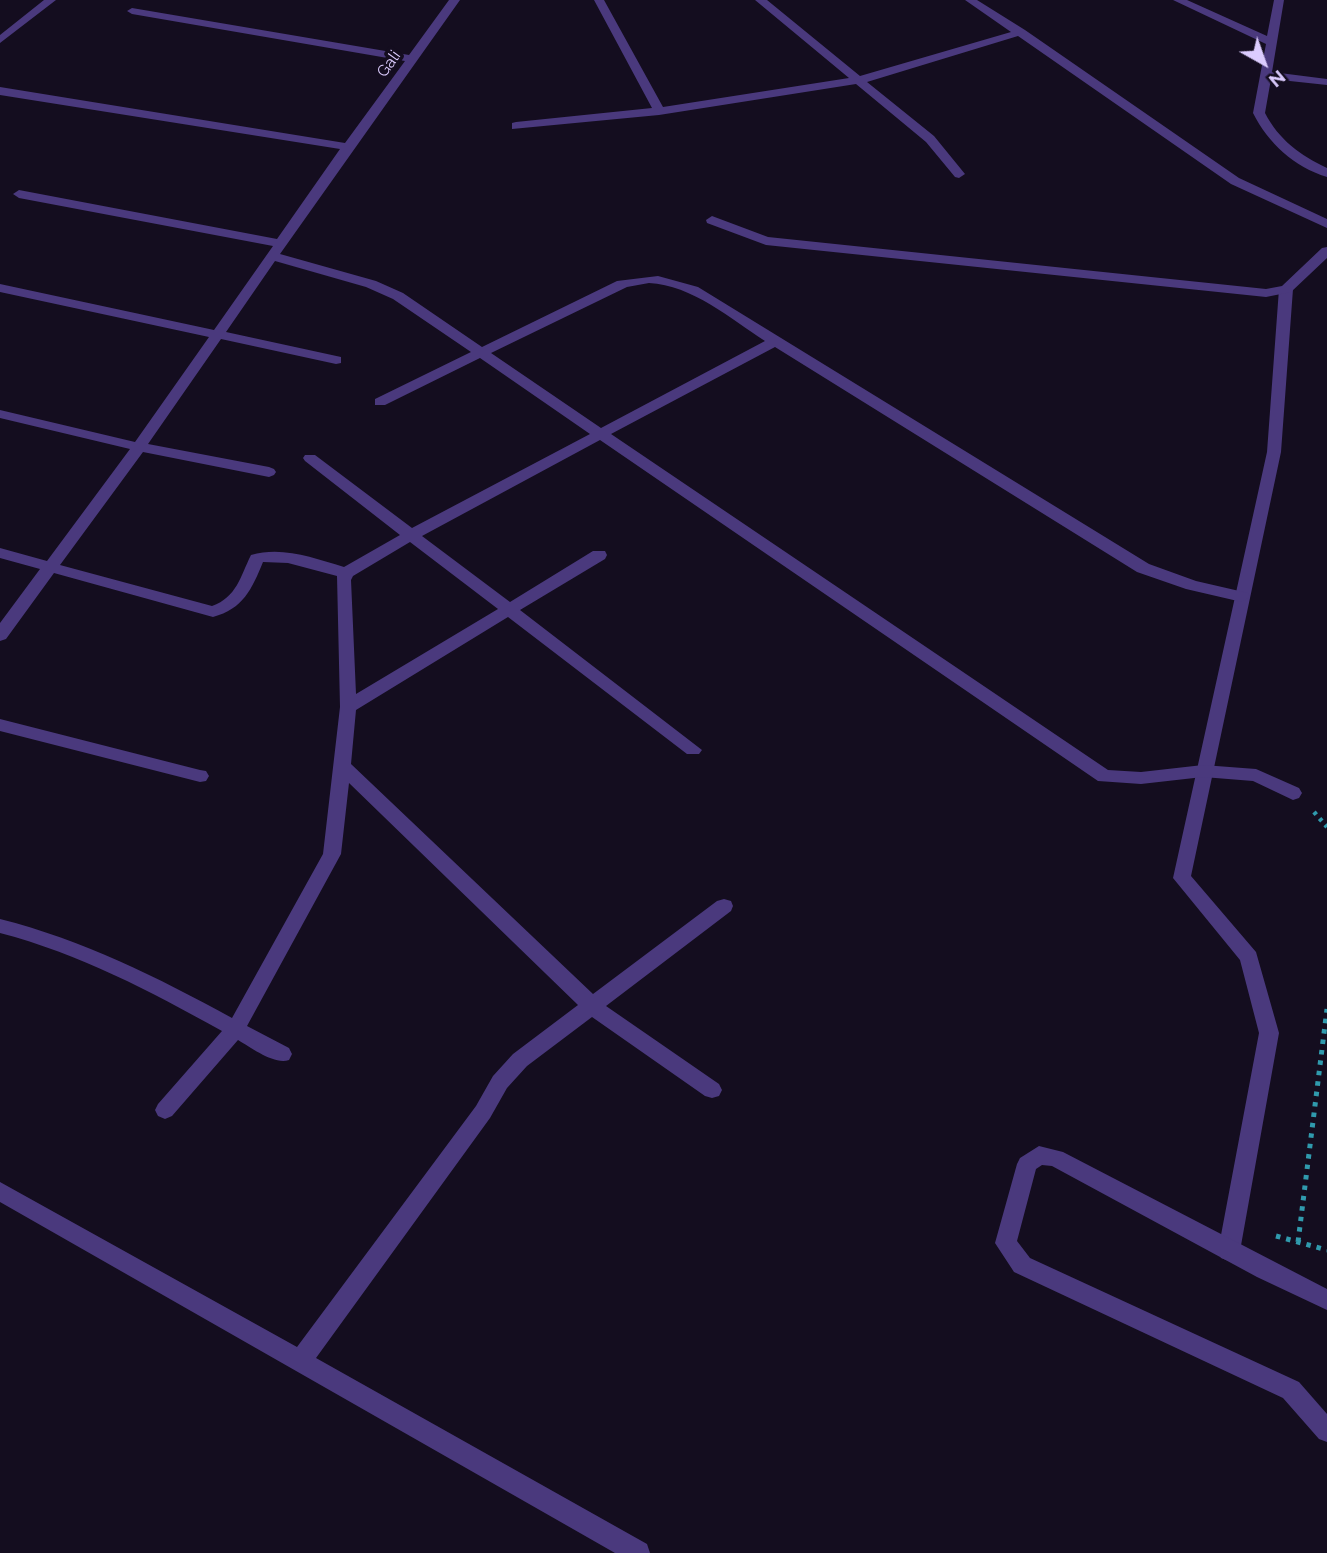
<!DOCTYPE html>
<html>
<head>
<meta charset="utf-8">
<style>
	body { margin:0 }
	#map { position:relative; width:1327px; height:1553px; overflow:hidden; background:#140d1f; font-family:Raleway,sans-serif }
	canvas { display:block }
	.north { position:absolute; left:1229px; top:28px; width:70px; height:70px; -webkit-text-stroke:5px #140d1f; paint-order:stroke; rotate:140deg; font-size:19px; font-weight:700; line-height:28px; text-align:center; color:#dcccfe }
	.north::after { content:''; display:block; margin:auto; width:24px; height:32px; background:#dcccfe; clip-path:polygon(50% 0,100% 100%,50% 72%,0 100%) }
</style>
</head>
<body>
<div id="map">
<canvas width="1327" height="1553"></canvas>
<div class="north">N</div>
</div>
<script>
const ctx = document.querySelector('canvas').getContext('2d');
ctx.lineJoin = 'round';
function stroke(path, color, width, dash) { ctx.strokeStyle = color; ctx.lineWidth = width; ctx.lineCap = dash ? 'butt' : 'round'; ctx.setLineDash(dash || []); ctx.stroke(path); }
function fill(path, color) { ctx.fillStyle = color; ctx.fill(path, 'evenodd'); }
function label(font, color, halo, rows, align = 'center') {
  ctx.font = font + ' Raleway,sans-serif'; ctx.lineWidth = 7; ctx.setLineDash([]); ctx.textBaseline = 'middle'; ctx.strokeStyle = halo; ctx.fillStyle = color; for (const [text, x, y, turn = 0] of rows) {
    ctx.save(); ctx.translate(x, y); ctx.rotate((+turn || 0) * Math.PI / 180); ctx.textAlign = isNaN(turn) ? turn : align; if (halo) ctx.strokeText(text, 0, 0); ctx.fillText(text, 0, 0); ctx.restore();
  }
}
const pathFar1 = new Path2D(`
	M 1314,812 L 1327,827`);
const path = new Path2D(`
	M 1276,1236 L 1327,1250
	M 1298,1242 L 1327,1009`);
const service = new Path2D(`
	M 1173,0 L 1187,0 L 1267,36 L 1274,0 L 1284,0 L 1272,72 L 1327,79 L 1327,85 L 1271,79 L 1265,113 C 1279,140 1300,155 1327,168 L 1327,177 C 1294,167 1268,143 1253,113 L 1266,44 Z
	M 1286,285 L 1293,289 L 1281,452 L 1191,876 L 1256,952 L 1279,1033 L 1240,1251 L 1237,1258 L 1229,1261 L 1221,1258 L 1218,1251 L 1259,1033 L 1240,960 L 1173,878 L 1267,452 L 1279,289 Z`);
const minor = new Path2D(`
	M 44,0 L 56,0 L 0,43 L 0,35 Z
	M 449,0 L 460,0 L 280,254 L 376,281 L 403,293 L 482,347 L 617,281 L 658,276 L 698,287 L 1149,564 L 1196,581 L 1248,593 L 1250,597 L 1242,602 L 1186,589 L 1137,572 L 775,347 L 611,434 L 1108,770 L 1141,772 L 1203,765 L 1256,769 L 1299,788 L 1302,793 L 1299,798 L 1293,800 L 1253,781 L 1203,777 L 1141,784 L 1098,781 L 600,440 L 422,536 L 510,602 L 593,551 L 605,551 L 607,555 L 605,559 L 520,610 L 702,750 L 699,754 L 687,754 L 508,617 L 356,710 L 351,764 L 593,994 L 717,901 L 724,899 L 731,901 L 733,906 L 731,911 L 606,1006 L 719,1084 L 722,1090 L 719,1096 L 712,1098 L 705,1096 L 592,1017 L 527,1066 L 507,1088 L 490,1118 L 316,1358 L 647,1544 L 650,1553 L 615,1553 L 0,1202 L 0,1182 L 297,1347 L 476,1106 L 493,1076 L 513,1054 L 578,1005 L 349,783 L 341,854 L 247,1026 L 289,1048 L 292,1054 L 289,1060 C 274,1065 252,1048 238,1040 L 172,1116 L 165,1119 L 158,1116 L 155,1110 L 158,1104 L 222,1031 C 150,991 80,954 0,933 L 0,919 C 83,940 157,977 232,1018 L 323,854 L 340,707 L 337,576 L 288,563 L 263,562 C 252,589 243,609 213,617 L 54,573 L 6,639 L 0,641 L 0,623 L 40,569 L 0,558 L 0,548 L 47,561 L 130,449 L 0,418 L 0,410 L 135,442 L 209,337 L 0,292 L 0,284 L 214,330 L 273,246 L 19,198 L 13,194 L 19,190 L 277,239 L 340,149 L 0,95 L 0,87 L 345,143 L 405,61 L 132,14 L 127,11 L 132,8 L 409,55 ZM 275,261 L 366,287 L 393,299 L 471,352 L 375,399 L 375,405 L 385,405 L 480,358 L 590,434 L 412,528 L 315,455 L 305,455 L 303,458 L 305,461 L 400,535 L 344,567 C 313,558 283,546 251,555 C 240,577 237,597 212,606 L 60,565 L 143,452 L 269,477 L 274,475 L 276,472 L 274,469 L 269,467 L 148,444 L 221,339 L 336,364 L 341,363 L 341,357 L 226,332 ZM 649,283 C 692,285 731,319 765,341 L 601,428 L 491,353 L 627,287 ZM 410,542 L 498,609 L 356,694 L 351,580 L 353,576 Z
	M 594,0 L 604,0 L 663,107 L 849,78 L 755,0 L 767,0 L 860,76 L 1011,32 L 965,0 L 977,0 L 1025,30 L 1239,178 L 1327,219 L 1327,228 L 1231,184 L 1018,36 L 867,82 L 934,136 L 965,174 L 959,178 L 955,177 L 926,142 L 856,84 L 659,115 L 512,129 L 512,123 L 516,122 L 652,108 Z
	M 712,216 L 768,237 L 1266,289 L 1282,286 L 1322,248 L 1327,247 L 1327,258 L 1291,292 L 1266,297 L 766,245 L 707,223 L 706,220 Z
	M 0,719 L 200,770 L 206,771 L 209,776 L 206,781 L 200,782 L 0,731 Z
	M 1039,1146 L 1063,1152 L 1327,1289 L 1327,1310 L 1257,1277 L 1052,1166 L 1042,1165 L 1036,1169 L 1017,1241 L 1030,1258 L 1299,1382 L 1327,1414 L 1327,1442 L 1319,1439 L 1283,1398 L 1014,1272 L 995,1243 L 1017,1164 L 1020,1158 Z`);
const farStreetnames = [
	["Gali",389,64,-54]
];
stroke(pathFar1, '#309aad', 4.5, [3.5, 5]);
stroke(path, '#309aad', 5, [4.5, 6]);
fill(service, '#4a397d');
fill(minor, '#4a397d');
label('16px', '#dcccfe', '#140d1f', farStreetnames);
</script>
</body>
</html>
